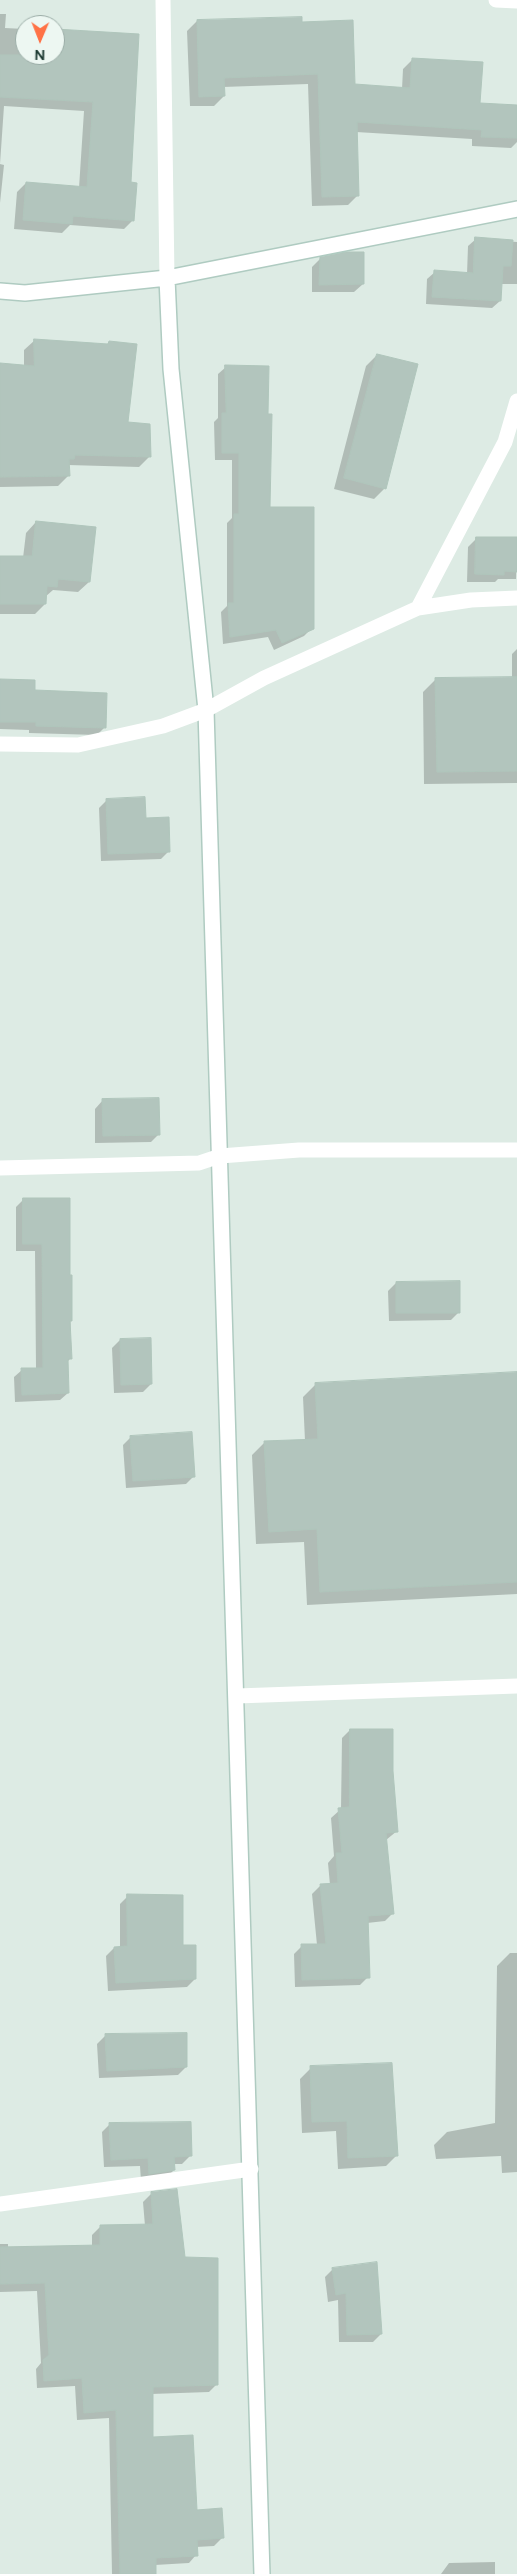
<!DOCTYPE html>
<html>
<head>
<meta charset="utf-8">
<style>
	body { margin:0 }
	#map { position:relative; width:517px; height:2574px; overflow:hidden; background:#ddebe4; font-family:Figtree,sans-serif }
	canvas { display:block }
	.north { position:absolute; left:15px; top:15px; width:50px; height:50px; box-sizing:border-box; background:#edf7f2; border:1px solid #9aaca6; border-radius:50%; rotate:181deg; font-size:14px; font-weight:700; line-height:20px; text-align:center; color:#1d3b33 }
	.north::after { content:''; display:block; margin:auto; width:18px; height:22px; background:#ff7246; clip-path:polygon(50% 0,100% 100%,50% 72%,0 100%) }
</style>
</head>
<body>
<div id="map">
<canvas width="517" height="2574"></canvas>
<div class="north">N</div>
</div>
<script>
const ctx = document.querySelector('canvas').getContext('2d');
ctx.lineJoin = 'round';
function fill(path, color) { ctx.fillStyle = color; ctx.fill(path, 'evenodd'); }
function stroke(path, color, width, dash) { ctx.strokeStyle = color; ctx.lineWidth = width; ctx.lineCap = dash ? 'butt' : 'round'; ctx.setLineDash(dash || []); ctx.stroke(path); }
const shadow = new Path2D(`
	M 0,14 L 6,14 L 5,28 L 25,29 L 25,55 L 55,55 L 55,31 L 137,35 L 130,183 L 133,220 L 124,229 L 70,225 L 62,233 L 14,229 L 17,192 L 26,183 L 79,188 L 84,111 L 4,106 L 0,164 L 4,165 L 0,203 Z
	M 197,21 L 301,23 L 354,86 L 402,89 L 403,69 L 413,59 L 479,104 L 517,107 L 517,142 L 511,148 L 472,146 L 472,139 L 356,132 L 358,195 L 348,205 L 312,206 L 308,84 L 223,87 L 224,96 L 214,106 L 190,106 L 187,31 Z
	M 476,239 L 517,242 L 517,284 L 501,284 L 500,301 L 492,308 L 426,304 L 427,279 L 435,272 L 467,274 L 468,246 Z
	M 320,259 L 363,284 L 354,292 L 312,292 L 312,267 Z
	M 35,340 L 106,346 L 109,342 L 127,424 L 150,456 L 139,467 L 68,465 L 68,476 L 58,486 L 0,487 L 0,364 L 24,366 L 24,350 Z
	M 377,355 L 385,488 L 374,499 L 334,489 L 366,366 Z
	M 226,367 L 267,415 L 269,508 L 312,628 L 304,636 L 274,650 L 268,637 L 223,644 L 221,612 L 227,606 L 227,523 L 232,518 L 232,460 L 215,460 L 214,422 L 218,418 L 218,374 Z
	M 36,522 L 89,582 L 78,592 L 53,590 L 45,597 L 45,604 L 35,614 L 0,614 L 0,558 L 23,558 L 26,533 Z
	M 517,538 L 516,579 L 498,579 L 495,582 L 467,582 L 468,547 L 476,539 Z
	M 517,649 L 517,783 L 424,784 L 423,692 L 436,679 L 512,678 L 512,654 Z
	M 0,680 L 34,691 L 105,727 L 97,735 L 29,733 L 29,730 L 0,729 Z
	M 107,800 L 144,819 L 169,851 L 161,859 L 101,861 L 99,808 Z
	M 103,1100 L 159,1134 L 151,1142 L 95,1143 L 95,1109 Z
	M 24,1199 L 68,1277 L 71,1277 L 70,1359 L 67,1362 L 68,1393 L 60,1400 L 15,1402 L 14,1377 L 22,1370 L 36,1369 L 35,1251 L 16,1251 L 16,1207 Z
	M 396,1283 L 459,1312 L 451,1320 L 389,1321 L 388,1291 Z
	M 120,1340 L 151,1384 L 143,1392 L 114,1393 L 112,1348 Z
	M 517,1374 L 517,1594 L 307,1605 L 304,1542 L 256,1544 L 252,1455 L 265,1442 L 305,1441 L 303,1397 L 316,1384 Z
	M 131,1437 L 194,1476 L 186,1484 L 126,1488 L 123,1445 Z
	M 350,1730 L 392,1771 L 397,1831 L 386,1840 L 393,1913 L 385,1921 L 367,1923 L 368,1977 L 360,1985 L 295,1987 L 294,1954 L 302,1946 L 317,1945 L 312,1894 L 320,1886 L 330,1885 L 328,1863 L 334,1856 L 331,1818 L 341,1809 L 342,1738 Z
	M 128,1896 L 182,1947 L 195,1979 L 187,1987 L 108,1991 L 106,1956 L 114,1948 L 120,1948 L 120,1904 Z
	M 510,1953 L 517,1953 L 517,2172 L 502,2173 L 501,2156 L 436,2159 L 434,2145 L 447,2132 L 495,2123 L 497,1966 Z
	M 105,2036 L 186,2067 L 178,2075 L 99,2078 L 97,2044 Z
	M 311,2068 L 397,2155 L 386,2166 L 338,2169 L 336,2131 L 302,2133 L 300,2079 Z
	M 110,2124 L 190,2156 L 182,2164 L 173,2164 L 174,2170 L 166,2178 L 141,2181 L 140,2166 L 104,2167 L 102,2132 Z
	M 151,2194 L 183,2259 L 217,2384 L 209,2392 L 151,2394 L 152,2438 L 196,2511 L 222,2538 L 214,2546 L 196,2547 L 196,2555 L 189,2563 L 155,2565 L 155,2574 L 112,2574 L 109,2418 L 77,2420 L 75,2386 L 37,2388 L 36,2369 L 41,2363 L 37,2291 L 0,2292 L 0,2244 L 8,2244 L 8,2248 L 92,2247 L 92,2235 L 100,2227 L 145,2226 L 143,2202 Z
	M 333,2269 L 381,2334 L 373,2342 L 339,2342 L 338,2300 L 328,2302 L 325,2277 Z
	M 495,2562 L 495,2574 L 441,2574 L 449,2563 Z`);
const building = new Path2D(`
	M 302,17 L 302,22 L 353,20 L 355,84 L 410,88 L 412,58 L 483,62 L 480,103 L 517,105 L 517,138 L 481,137 L 482,130 L 357,122 L 359,196 L 322,197 L 318,74 L 224,78 L 225,96 L 199,97 L 197,20 Z
	M 55,29 L 139,34 L 131,182 L 137,183 L 134,221 L 73,216 L 72,224 L 23,220 L 26,182 L 87,187 L 93,102 L 0,97 L 0,55 L 55,55 Z
	M 475,237 L 513,240 L 511,266 L 503,266 L 501,301 L 432,297 L 434,270 L 473,273 Z
	M 346,252 L 364,252 L 364,284 L 319,285 L 320,257 Z
	M 34,339 L 108,344 L 109,341 L 137,344 L 128,422 L 150,424 L 151,457 L 75,455 L 74,459 L 69,459 L 70,476 L 0,477 L 0,363 L 34,366 Z
	M 377,354 L 418,364 L 386,489 L 344,478 Z
	M 225,365 L 269,366 L 268,414 L 272,414 L 270,507 L 314,507 L 314,629 L 282,643 L 276,630 L 230,637 L 228,603 L 234,603 L 234,514 L 239,514 L 239,453 L 222,453 L 222,413 L 226,413 Z
	M 36,521 L 96,527 L 90,582 L 58,579 L 57,587 L 47,586 L 46,604 L 0,604 L 0,556 L 32,556 Z
	M 476,537 L 517,537 L 517,572 L 504,571 L 504,575 L 475,574 Z
	M 517,677 L 517,771 L 437,772 L 435,678 Z
	M 0,679 L 35,680 L 35,690 L 107,693 L 106,728 L 36,726 L 36,722 L 0,722 Z
	M 145,797 L 146,818 L 169,817 L 170,852 L 108,854 L 106,799 Z
	M 159,1098 L 160,1135 L 103,1136 L 102,1099 Z
	M 23,1198 L 70,1198 L 70,1275 L 72,1275 L 72,1321 L 70,1321 L 72,1359 L 68,1359 L 69,1393 L 22,1395 L 21,1368 L 43,1368 L 42,1244 L 23,1244 Z
	M 460,1281 L 460,1313 L 396,1313 L 396,1282 Z
	M 151,1338 L 152,1384 L 121,1385 L 120,1339 Z
	M 517,1372 L 517,1582 L 320,1592 L 317,1529 L 269,1532 L 264,1441 L 318,1439 L 315,1383 Z
	M 192,1432 L 195,1477 L 133,1481 L 130,1436 Z
	M 350,1729 L 393,1729 L 393,1771 L 398,1832 L 386,1833 L 394,1914 L 368,1916 L 370,1978 L 302,1980 L 301,1944 L 326,1944 L 320,1884 L 338,1883 L 336,1853 L 342,1853 L 338,1808 L 349,1807 Z
	M 127,1894 L 183,1895 L 183,1945 L 196,1945 L 196,1979 L 116,1983 L 114,1947 L 127,1946 Z
	M 187,2033 L 187,2067 L 107,2071 L 105,2034 Z
	M 392,2063 L 398,2156 L 348,2158 L 347,2121 L 312,2122 L 310,2066 Z
	M 191,2122 L 192,2156 L 174,2157 L 175,2170 L 149,2174 L 148,2158 L 111,2160 L 109,2123 Z
	M 177,2189 L 185,2257 L 218,2258 L 218,2385 L 153,2387 L 153,2437 L 193,2435 L 197,2510 L 222,2508 L 224,2538 L 197,2540 L 198,2556 L 156,2558 L 156,2574 L 120,2574 L 116,2410 L 84,2413 L 82,2378 L 44,2381 L 43,2360 L 49,2355 L 45,2283 L 0,2284 L 0,2247 L 100,2245 L 100,2225 L 153,2224 L 151,2192 Z
	M 377,2262 L 382,2334 L 347,2335 L 346,2293 L 336,2295 L 332,2268 Z`);
const street = new Path2D(`
	M 163,0 L 167,278
	M 496,0 L 517,1
	M 418,608 L 505,442 L 517,401
	M 0,744 L 78,745 L 163,726 L 206,710 L 264,678 L 418,608 L 471,600 L 517,598
	M 0,1168 L 199,1163 L 220,1156 L 299,1150 L 517,1150
	M 237,1696 L 517,1686
	M 0,2204 L 251,2169`);
const secondary = new Path2D(`
	M 167,278 L 171,369 L 206,710 L 262,2574
	M 0,291 L 25,293 L 167,278 L 517,209`);
fill(shadow, '#0003');
fill(building, '#b2c5bd');
stroke(building, '#afc5bb', 1);
stroke(secondary, '#afcbc1', 18);
stroke(street, '#fff', 15);
stroke(secondary, '#fff', 15);
</script>
</body>
</html>
